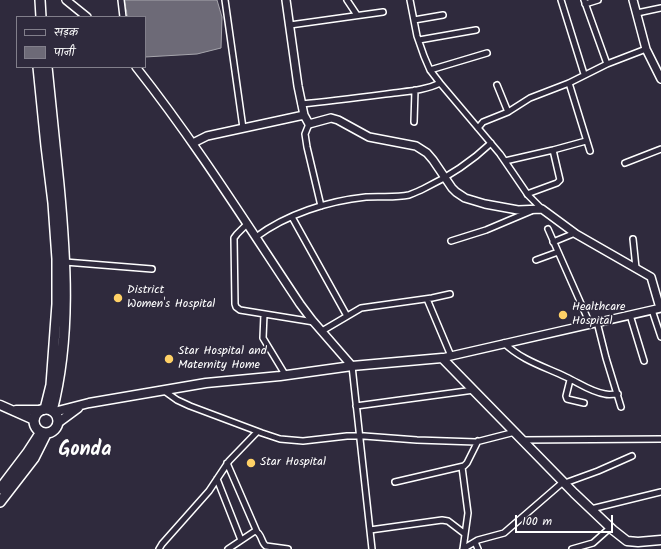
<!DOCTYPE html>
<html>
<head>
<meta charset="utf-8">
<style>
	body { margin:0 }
	#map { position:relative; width:661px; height:549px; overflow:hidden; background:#2f2a3d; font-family:Kalam,"Playpen Sans Deva",sans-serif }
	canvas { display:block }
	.legend { position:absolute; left:16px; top:16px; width:130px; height:52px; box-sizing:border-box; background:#2f2a3d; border:1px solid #827f8b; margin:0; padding:5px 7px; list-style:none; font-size:12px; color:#fff }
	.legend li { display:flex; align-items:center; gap:8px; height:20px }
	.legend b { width:20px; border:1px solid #827f8b }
	.scale { position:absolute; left:515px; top:515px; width:98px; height:18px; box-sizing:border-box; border:2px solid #fff; border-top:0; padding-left:5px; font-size:12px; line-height:14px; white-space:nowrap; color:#fff; -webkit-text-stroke:3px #2f2a3d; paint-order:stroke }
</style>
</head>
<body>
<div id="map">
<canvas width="661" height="549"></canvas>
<ul class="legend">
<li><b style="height:5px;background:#2f2a3d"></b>सड़क</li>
<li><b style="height:11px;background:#6d6a77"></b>पानी</li>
</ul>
<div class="scale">100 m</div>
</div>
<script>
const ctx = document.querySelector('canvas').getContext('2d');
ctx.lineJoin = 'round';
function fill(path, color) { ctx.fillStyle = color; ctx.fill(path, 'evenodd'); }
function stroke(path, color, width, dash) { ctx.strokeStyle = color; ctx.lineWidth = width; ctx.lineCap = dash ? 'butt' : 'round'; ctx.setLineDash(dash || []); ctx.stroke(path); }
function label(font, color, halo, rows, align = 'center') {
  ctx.font = font + ' Kalam,sans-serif'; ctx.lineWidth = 3.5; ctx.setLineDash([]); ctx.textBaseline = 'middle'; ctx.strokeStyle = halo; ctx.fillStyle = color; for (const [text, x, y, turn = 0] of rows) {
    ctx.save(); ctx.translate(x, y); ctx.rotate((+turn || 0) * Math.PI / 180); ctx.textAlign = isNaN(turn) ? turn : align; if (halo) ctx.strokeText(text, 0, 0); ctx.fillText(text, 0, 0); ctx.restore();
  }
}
const water = new Path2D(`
	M 125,0 L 217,0 L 222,17 L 221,48 L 197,54 L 145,57 L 145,17 L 128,17 Z`);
const street = new Path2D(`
	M 121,0 L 123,17
	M 225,0 L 243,128
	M 347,0 L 357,15
	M 410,0 L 417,36 L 424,56 L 430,70 L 440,83 L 500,154 L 528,195 L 542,209
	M 561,0 L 584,74
	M 584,0 L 607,64
	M 585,4 L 598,0
	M 637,13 L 661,8
	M 414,20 L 443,15
	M 290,25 L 383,12
	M 419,40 L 476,30
	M 430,70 L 487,53
	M 569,83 L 590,151
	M 497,85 L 508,112
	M 301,104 C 333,101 363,97 394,93 C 410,91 426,90 440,83
	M 414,122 L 415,90
	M 309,124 L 305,134 L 307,147 L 321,206
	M 478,128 L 483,122 L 508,112 L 530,98 L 569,83 L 607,64 L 646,49
	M 505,161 L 553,150 L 586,141
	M 625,163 L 661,149
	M 527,194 L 557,183 L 560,180 L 553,150
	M 292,217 L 347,316
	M 247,224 L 237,234 L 234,238 L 235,304 L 236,307 L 240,310 L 314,322
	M 548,229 L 590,324
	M 256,237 C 287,214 328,201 366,197 C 380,196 395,198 409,195 C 414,193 419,191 423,189 C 448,177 471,162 491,143
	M 633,239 L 636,268
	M 451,241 L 486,230 L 531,211
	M 553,242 L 575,233
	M 536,260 L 558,252
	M 65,262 L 152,269
	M 427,299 L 451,356
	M 652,310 L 661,337
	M 264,314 L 263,338 L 286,376
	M 630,315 L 644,361
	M 597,322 L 606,358 L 621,407
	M 322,331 L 361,308 L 432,298 L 450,294
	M 504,343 C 521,360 545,367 566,377 C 579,383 591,392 605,394 C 609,395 613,394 618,394
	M 352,366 L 372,549
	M 570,380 L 566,396 L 567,399 L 584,403
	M 163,390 L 177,400 L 190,406 L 262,433 L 280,439 L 303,441 L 347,436 L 364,436 L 417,440 L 476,442 L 515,432
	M 356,406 L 474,390
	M 523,440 L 661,439
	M 227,463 L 257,532
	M 462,467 L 468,513 L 463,549
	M 217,479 L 241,540
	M 395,482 L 464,466 L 467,463 L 478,441
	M 565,483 L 598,471 L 632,456
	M 591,509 L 661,492
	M 370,530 L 442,520 L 448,521 L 465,534
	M 475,542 L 478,549
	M 159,549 L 162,544 L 209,491 L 229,461 L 257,432
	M 228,549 L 255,531 C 262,533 261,543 266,546 L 288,549
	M 463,549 L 478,540 L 504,533 L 563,482
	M 572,549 L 593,543 L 611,527`);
const secondary = new Path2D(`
	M 66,0 L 87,17
	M 286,0 L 298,86 L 304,115 L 309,124 L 331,118 L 338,120 L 369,137 L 416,146 L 427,153 L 433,160 L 452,188 L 456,192 L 465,198 L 485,204 L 518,210 L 542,209 L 576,234 L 651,277 L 660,308
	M 633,0 L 646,49 L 661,79
	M 136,67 C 196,143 246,223 300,304 L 312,320 L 352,366
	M 193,143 L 207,136 L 304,115
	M 442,358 L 661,308`);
const primary = new Path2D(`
	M 0,405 L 34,420
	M 16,410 L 43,410
	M 54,412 L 89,403 L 206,383 L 280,376 L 352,366 L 442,358 L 574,493 L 613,530 L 627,541 L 638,542 L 661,540
	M 59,422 L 78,408`);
const highway = new Path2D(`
	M 40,0 L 41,17
	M 38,67 L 46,146 L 53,203 L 57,259 L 57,304 L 51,385 L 45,409
	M 47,67 C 51,106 55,145 59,185 C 66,260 71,337 52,411
	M34 421a12 12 0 1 1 24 0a12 12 0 1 1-24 0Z
	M 0,489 L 28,452 L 41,432
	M 0,502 L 34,458 L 46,434`);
const markers = [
	[118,298,5,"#ffd166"],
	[563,315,5,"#ffd166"],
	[169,359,5,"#ffd166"],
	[251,463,5,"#ffd166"]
];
const poiNames = [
	["District",127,291],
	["Women's Hospital",127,305],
	["Healthcare",572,308],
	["Hospital",572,322],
	["Star Hospital and",178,352],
	["Maternity Home",178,366],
	["Star Hospital",260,463]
];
const townNames = [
	["Gonda",85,452]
];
fill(water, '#6d6a77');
stroke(water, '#a7a6ad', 1);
stroke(street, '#fff', 8);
stroke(secondary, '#fff', 10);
stroke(primary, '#fff', 11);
stroke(highway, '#fff', 12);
stroke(street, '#2f2a3d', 5);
stroke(secondary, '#2f2a3d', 7);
stroke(primary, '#2f2a3d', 8);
stroke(highway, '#2f2a3d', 9);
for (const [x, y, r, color] of markers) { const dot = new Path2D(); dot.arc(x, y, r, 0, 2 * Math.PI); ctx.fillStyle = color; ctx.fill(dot); stroke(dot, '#2f2a3d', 1.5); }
label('12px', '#fff', '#2f2a3d', poiNames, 'left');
label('bold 20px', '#fff', '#2f2a3d', townNames);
</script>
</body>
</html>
